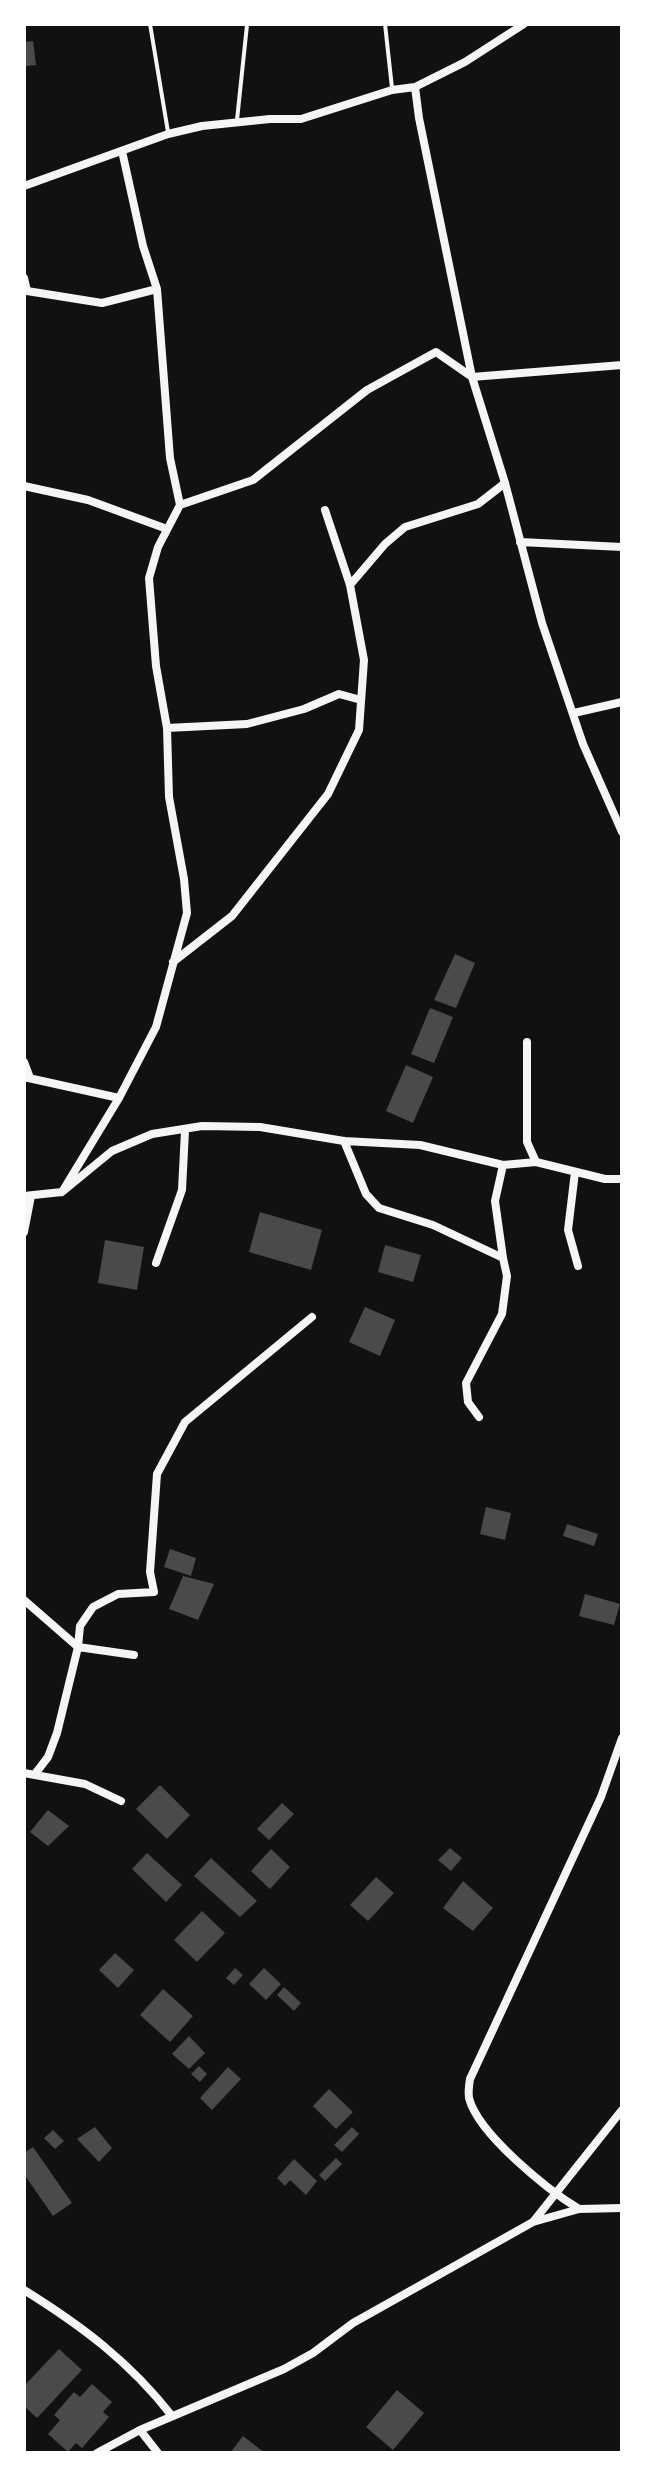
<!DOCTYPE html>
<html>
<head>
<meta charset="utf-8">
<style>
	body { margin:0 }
	#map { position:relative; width:646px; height:2477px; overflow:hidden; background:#111; font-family:"Fira Sans Condensed",sans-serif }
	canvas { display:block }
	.frame { position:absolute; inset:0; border:26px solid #fff; pointer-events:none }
</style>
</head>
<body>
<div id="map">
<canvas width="646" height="2477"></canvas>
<div class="frame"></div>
</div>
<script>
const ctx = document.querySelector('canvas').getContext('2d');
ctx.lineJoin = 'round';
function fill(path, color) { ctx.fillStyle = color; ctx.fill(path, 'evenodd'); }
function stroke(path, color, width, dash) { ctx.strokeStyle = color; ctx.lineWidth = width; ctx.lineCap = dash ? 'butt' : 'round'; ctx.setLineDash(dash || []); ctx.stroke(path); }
const building = new Path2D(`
	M 33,41 L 36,65 L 26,66 L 24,42 Z
	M 455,954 L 475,963 L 456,1008 L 434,1000 Z
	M 430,1008 L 453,1017 L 434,1063 L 411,1054 Z
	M 406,1065 L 433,1077 L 413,1123 L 386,1111 Z
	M 260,1212 L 322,1230 L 311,1270 L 249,1252 Z
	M 105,1240 L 144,1247 L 137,1290 L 98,1283 Z
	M 385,1245 L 421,1255 L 413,1282 L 378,1272 Z
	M 365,1307 L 395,1320 L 380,1356 L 349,1342 Z
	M 486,1507 L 511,1513 L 505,1540 L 480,1534 Z
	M 567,1524 L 598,1534 L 594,1546 L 563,1536 Z
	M 170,1549 L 196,1558 L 191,1576 L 164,1567 Z
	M 183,1576 L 214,1584 L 198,1620 L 169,1609 Z
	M 585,1594 L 620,1604 L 614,1625 L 579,1616 Z
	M 160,1785 L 190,1815 L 167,1839 L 136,1809 Z
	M 282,1803 L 294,1814 L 269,1840 L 257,1829 Z
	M 48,1810 L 69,1826 L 48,1846 L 30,1832 Z
	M 450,1848 L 462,1858 L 451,1871 L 438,1860 Z
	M 271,1849 L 290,1867 L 270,1889 L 251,1871 Z
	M 147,1853 L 182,1885 L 166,1902 L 132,1869 Z
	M 211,1858 L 257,1901 L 240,1917 L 194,1876 Z
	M 376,1877 L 394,1893 L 368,1921 L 350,1905 Z
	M 463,1881 L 493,1908 L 473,1931 L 443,1908 Z
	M 202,1911 L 225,1933 L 197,1962 L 174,1940 Z
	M 115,1953 L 134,1970 L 118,1988 L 99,1970 Z
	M 235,1968 L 243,1975 L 234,1985 L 226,1978 Z
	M 264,1968 L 281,1984 L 266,2000 L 249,1984 Z
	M 284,1987 L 301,2003 L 294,2011 L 277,1995 Z
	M 163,1989 L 193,2016 L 170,2042 L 140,2015 Z
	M 189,2036 L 205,2053 L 189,2069 L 172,2054 Z
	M 199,2066 L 207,2074 L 200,2082 L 191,2074 Z
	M 228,2067 L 241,2079 L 212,2110 L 200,2098 Z
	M 329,2089 L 353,2112 L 336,2129 L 313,2106 Z
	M 95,2127 L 112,2148 L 99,2162 L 77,2139 Z
	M 352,2127 L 359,2134 L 342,2152 L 334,2145 Z
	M 53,2130 L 64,2141 L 55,2149 L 44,2138 Z
	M 33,2147 L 72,2203 L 53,2216 L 24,2174 L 24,2153 Z
	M 336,2158 L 342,2164 L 325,2181 L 319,2175 Z
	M 294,2159 L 317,2181 L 306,2195 L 290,2180 L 285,2186 L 277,2178 Z
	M 59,2349 L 82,2370 L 37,2418 L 24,2406 L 24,2386 Z
	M 92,2384 L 112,2402 L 103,2412 L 109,2417 L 82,2448 L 76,2443 L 68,2452 L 48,2434 L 60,2420 L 54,2415 L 74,2392 L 80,2397 Z
	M 397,2390 L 424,2413 L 393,2450 L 366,2427 Z
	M 243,2436 L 265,2453 L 230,2453 Z`);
const service = new Path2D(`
	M 150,24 L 168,132
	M 385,24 L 392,88
	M 237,120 L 247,25`);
const minor = new Path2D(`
	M 415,87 L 419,118 L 472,377 L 505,483 L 542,623 L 583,744 L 622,832
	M 24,186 L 168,134 L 202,126 L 270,119 L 301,119 L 392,90 L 415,87 L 465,62 L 524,24
	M 24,278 L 27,291 L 102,303 L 157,289
	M 24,486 L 88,500 L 167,529
	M 180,505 L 253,480 L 367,390 L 436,352 L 472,377 L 622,365
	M 520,542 L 622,547
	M 350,585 L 385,544 L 405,527 L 478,504 L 505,483
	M 574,713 L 622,702
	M 167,728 L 247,724 L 304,709 L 339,694 L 361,700
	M 173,962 L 232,916 L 328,794 L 359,730 L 364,660 L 350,585 L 325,510
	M 527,1042 L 527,1142 L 536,1162
	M 24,1062 L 30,1078
	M 24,1077 L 119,1098
	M 344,1141 L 366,1194 L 379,1208 L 433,1225 L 503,1258 L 507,1276 L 502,1314 L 466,1383 L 468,1402 L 479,1417
	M 503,1165 L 495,1201 L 503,1258
	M 575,1172 L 568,1230 L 578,1266
	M 62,1192 L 119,1098 L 156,1027 L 187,913 L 184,879 L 169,797 L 167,728 L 156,666 L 149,578 L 158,547 L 180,505 L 170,458 L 157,289 L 143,246 L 122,151
	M 24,1196 L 62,1192 L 112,1151 L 152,1134 L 202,1126 L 260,1127 L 344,1141 L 420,1145 L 503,1165 L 536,1162 L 605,1179 L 622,1179
	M 24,1232 L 31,1196
	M 156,1263 L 182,1190 L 185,1131
	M 24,1600 L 78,1647 L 134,1655
	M 24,1773 L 85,1784 L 121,1801
	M 35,1774 L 48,1757 L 57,1733 L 78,1647 L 80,1626 L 93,1607 L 118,1594 L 154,1592 L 150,1572 L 157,1474 L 185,1422 L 312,1317
	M 579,2209 C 548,2190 478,2134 469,2098 C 468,2091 469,2085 470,2079 L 601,1797 L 622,1738
	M 533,2222 L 622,2110
	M 24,2290 C 82,2326 130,2362 172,2416
	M 140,2430 L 158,2453
	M 97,2453 L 140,2430 L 284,2369 L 313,2353 L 353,2323 L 533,2222 L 579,2209 L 622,2208`);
fill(building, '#4a4a4a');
stroke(service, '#f5f5f5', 4);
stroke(minor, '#f5f5f5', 8);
</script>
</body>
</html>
